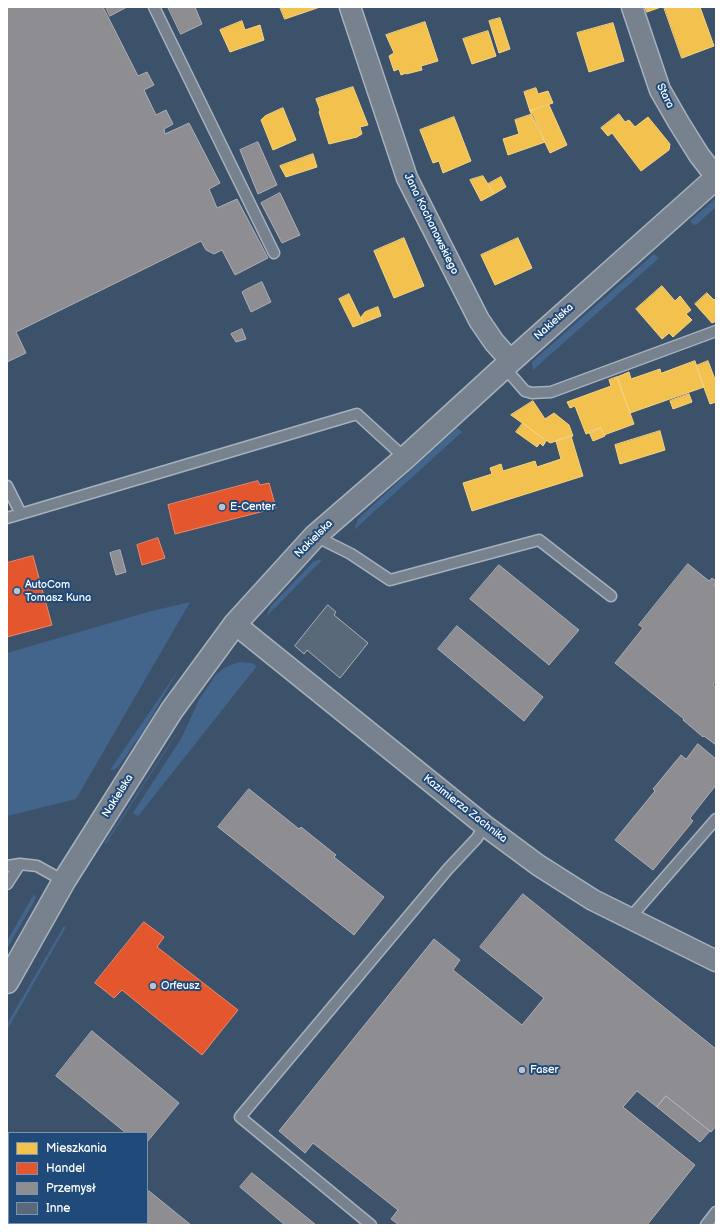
<!DOCTYPE html>
<html>
<head>
<meta charset="utf-8">
<style>
	body { margin:0 }
	#map { position:relative; width:723px; height:1232px; overflow:hidden; background:#3c526b; font-family:"Balsamiq Sans",sans-serif }
	canvas { display:block }
	.frame { position:absolute; inset:0; border:8px solid #fff; pointer-events:none }
	.legend { position:absolute; left:8px; top:1132px; width:140px; height:92px; box-sizing:border-box; background:#1f4a7a; border:1px solid #7992af; margin:0; padding:5px 7px; list-style:none; font-size:12px; color:#fff }
	.legend li { display:flex; align-items:center; gap:8px; height:20px }
	.legend b { width:20px; border:1px solid #7992af }
</style>
</head>
<body>
<div id="map">
<canvas width="723" height="1232"></canvas>
<div class="frame"></div>
<ul class="legend">
<li><b style="height:11px;background:#f2c14e"></b>Mieszkania</li>
<li><b style="height:11px;background:#e4572e"></b>Handel</li>
<li><b style="height:11px;background:#8d8d92"></b>Przemysł</li>
<li><b style="height:11px;background:#59697a"></b>Inne</li>
</ul>
</div>
<script>
const ctx = document.querySelector('canvas').getContext('2d');
ctx.lineJoin = 'round';
function fill(path, color) { ctx.fillStyle = color; ctx.fill(path, 'evenodd'); }
function stroke(path, color, width, dash) { ctx.strokeStyle = color; ctx.lineWidth = width; ctx.lineCap = dash ? 'butt' : 'round'; ctx.setLineDash(dash || []); ctx.stroke(path); }
function label(font, color, halo, rows, align = 'center') {
  ctx.font = font + ' "Balsamiq Sans",sans-serif'; ctx.lineWidth = 4; ctx.setLineDash([]); ctx.textBaseline = 'middle'; ctx.strokeStyle = halo; ctx.fillStyle = color; for (const [text, x, y, turn = 0] of rows) {
    ctx.save(); ctx.translate(x, y); ctx.rotate((+turn || 0) * Math.PI / 180); ctx.textAlign = isNaN(turn) ? turn : align; if (halo) ctx.strokeText(text, 0, 0); ctx.fillText(text, 0, 0); ctx.restore();
  }
}
const green = new Path2D(`
	M 716,198 L 716,207 L 697,224 L 694,225 L 690,221 Z
	M 654,254 L 659,258 L 533,370 L 532,362 Z
	M 457,428 L 462,432 L 354,530 L 358,519 Z
	M 318,560 L 322,560 L 266,617 L 271,606 L 313,562 Z
	M 190,602 L 76,799 L 7,816 L 7,653 L 148,612 Z
	M 238,662 L 252,663 L 257,666 L 138,816 L 133,813 L 181,739 L 199,700 L 215,676 L 224,668 Z
	M 179,669 L 144,730 L 119,766 L 114,770 L 110,770 Z
	M 175,735 L 176,735 L 106,844 L 105,843 Z
	M 34,894 L 36,898 L 7,949 L 7,941 Z
	M 64,926 L 66,927 L 7,1030 L 7,1024 Z`);
const homes = new Path2D(`
	M 280,7 L 320,7 L 285,19 Z
	M 645,7 L 661,7 L 647,12 Z
	M 664,7 L 700,7 L 714,46 L 682,58 Z
	M 500,18 L 510,49 L 499,53 L 489,21 Z
	M 242,21 L 245,30 L 260,25 L 264,40 L 230,52 L 220,30 Z
	M 425,22 L 438,61 L 421,66 L 422,70 L 406,74 L 406,73 L 401,75 L 399,69 L 394,71 L 389,56 L 394,53 L 386,35 Z
	M 613,23 L 624,61 L 589,72 L 577,33 Z
	M 488,31 L 496,56 L 472,64 L 463,39 Z
	M 353,87 L 368,125 L 360,127 L 362,134 L 357,137 L 329,144 L 319,112 L 320,110 L 316,99 Z
	M 536,88 L 538,94 L 548,91 L 553,103 L 530,111 L 524,92 Z
	M 549,105 L 567,145 L 550,153 L 530,111 Z
	M 283,108 L 296,140 L 273,150 L 261,120 L 265,116 Z
	M 533,114 L 545,142 L 508,155 L 503,139 L 519,134 L 515,120 Z
	M 619,114 L 625,122 L 629,120 L 635,127 L 648,117 L 670,144 L 669,150 L 641,171 L 612,133 L 608,136 L 601,128 Z
	M 454,117 L 471,161 L 443,173 L 439,161 L 433,163 L 420,130 Z
	M 313,154 L 317,167 L 286,177 L 280,166 Z
	M 483,176 L 494,194 L 481,201 L 470,180 Z
	M 501,177 L 506,187 L 494,194 L 488,184 Z
	M 404,238 L 424,286 L 394,298 L 374,251 Z
	M 518,238 L 532,268 L 495,285 L 481,255 Z
	M 662,286 L 675,301 L 680,296 L 691,310 L 686,314 L 692,320 L 673,337 L 669,333 L 662,339 L 636,309 Z
	M 707,293 L 714,300 L 716,298 L 716,321 L 712,323 L 695,304 Z
	M 349,294 L 363,323 L 353,327 L 339,299 Z
	M 378,307 L 381,316 L 363,323 L 361,317 L 365,312 Z
	M 695,361 L 704,387 L 630,413 L 617,377 L 629,372 L 631,379 L 660,369 L 661,373 Z
	M 708,361 L 716,382 L 716,402 L 710,404 L 696,366 Z
	M 617,377 L 634,424 L 604,435 L 601,428 L 586,434 L 575,406 L 570,408 L 567,402 L 611,386 L 609,380 Z
	M 689,394 L 692,402 L 673,409 L 670,401 Z
	M 533,401 L 545,419 L 554,413 L 569,425 L 573,436 L 550,443 L 511,415 Z
	M 523,423 L 546,441 L 543,446 L 540,443 L 537,447 L 516,432 Z
	M 601,428 L 605,436 L 593,441 L 589,432 Z
	M 660,431 L 665,450 L 620,464 L 615,445 Z
	M 571,436 L 583,476 L 472,511 L 463,483 L 492,474 L 490,468 L 501,464 L 503,471 L 535,461 L 537,467 L 561,459 L 556,441 Z`);
const shops = new Path2D(`
	M 258,481 L 260,485 L 269,483 L 276,508 L 175,534 L 168,505 Z
	M 158,538 L 165,558 L 142,565 L 137,545 Z
	M 33,556 L 52,625 L 7,637 L 7,563 Z
	M 144,922 L 164,937 L 157,947 L 238,1010 L 202,1055 L 122,990 L 114,998 L 95,983 Z`);
const industry = new Path2D(`
	M 7,7 L 103,7 L 138,76 L 147,72 L 154,85 L 144,90 L 156,115 L 166,110 L 173,124 L 164,129 L 165,134 L 189,123 L 220,183 L 209,189 L 217,208 L 237,199 L 268,258 L 235,275 L 222,250 L 214,254 L 206,250 L 201,241 L 16,332 L 26,353 L 7,362 Z
	M 106,7 L 127,7 L 110,16 Z
	M 168,7 L 195,7 L 202,24 L 181,34 Z
	M 258,142 L 277,185 L 258,194 L 240,150 Z
	M 280,193 L 300,235 L 282,243 L 261,203 Z
	M 262,282 L 271,302 L 251,312 L 242,292 L 245,290 Z
	M 242,329 L 246,339 L 236,342 L 231,334 Z
	M 120,550 L 126,572 L 116,575 L 110,553 Z
	M 688,564 L 709,581 L 712,578 L 716,581 L 714,586 L 716,587 L 716,681 L 713,685 L 716,687 L 716,745 L 704,736 L 703,737 L 683,720 L 684,719 L 615,663 L 643,628 L 639,625 Z
	M 499,565 L 579,630 L 549,665 L 470,599 Z
	M 457,626 L 543,697 L 524,721 L 438,649 Z
	M 698,744 L 716,759 L 716,785 L 690,818 L 693,821 L 653,870 L 615,840 L 655,791 L 653,789 L 681,755 L 686,759 Z
	M 249,789 L 299,829 L 301,827 L 336,855 L 334,857 L 384,897 L 354,935 L 218,827 Z
	M 523,894 L 716,1049 L 716,1126 L 711,1132 L 666,1096 L 657,1107 L 637,1091 L 623,1107 L 695,1165 L 647,1225 L 416,1225 L 414,1224 L 413,1225 L 399,1225 L 391,1219 L 398,1210 L 313,1143 L 305,1153 L 279,1131 L 434,939 L 460,960 L 453,970 L 522,1025 L 544,998 L 480,947 Z
	M 92,1031 L 179,1103 L 147,1142 L 147,1133 L 126,1133 L 56,1076 Z
	M 666,1096 L 710,1131 L 700,1142 L 657,1107 Z
	M 252,1173 L 316,1225 L 285,1225 L 240,1187 Z
	M 149,1191 L 191,1225 L 94,1225 L 92,1223 L 147,1223 L 147,1193 Z`);
const building = new Path2D(`
	M 328,605 L 336,612 L 334,615 L 368,643 L 340,678 L 307,650 L 304,654 L 295,646 Z`);
const lane = new Path2D(`
	M 154,7 L 274,253
	M 504,367 L 525,391 L 532,393 L 551,392 L 716,331
	M 7,486 L 21,514
	M 7,518 L 357,414 L 405,458
	M 315,536 L 351,554 L 390,580 L 539,540 L 611,596
	M 7,866 L 20,864 L 37,866 L 64,881
	M 7,884 L 20,864
	M 629,919 L 716,819
	M 371,1225 L 240,1117 L 448,869 L 477,838 L 484,825
	M 706,1225 L 716,1212`);
const street = new Path2D(`
	M 350,7 L 407,178 L 479,320 L 494,342 L 511,361
	M 632,7 L 660,90 L 679,123 L 699,155 L 716,177
	M 235,624 L 484,825 L 538,865 L 593,900 L 716,961`);
const secondary = new Path2D(`
	M 7,982 L 64,881 L 172,710 L 235,624 L 315,536 L 405,458 L 511,361 L 716,178`);
const markers = [
	[222,507,4,"#bbc2cb"],
	[17,591,4,"#bbc2cb"],
	[153,986,4,"#bbc2cb"],
	[522,1070,4,"#bbc2cb"]
];
const streetNames = [
	["Stara",665,96,64],
	["Jana Kochanowskiego",431,224,64],
	["Nakielska",554,322,-42],
	["Nakielska",314,539,-45],
	["Nakielska",118,796,-58],
	["Kazimierza Zachnika",465,809,38]
];
const poiNames = [
	["E-Center",230,507],
	["AutoCom",25,585],
	["Tomasz Kuna",25,598],
	["Orfeusz",161,986],
	["Faser",530,1070]
];
fill(green, '#43658b');
fill(homes, '#f2c14e');
stroke(homes, '#f6d483', 1);
fill(shops, '#e4572e');
stroke(shops, '#ec896d', 1);
fill(industry, '#8d8d92');
stroke(industry, '#afafb3', 1);
fill(building, '#59697a');
stroke(building, '#a7b1bc', 1);
stroke(lane, '#a7b1bc', 13);
stroke(street, '#a7b1bc', 23);
stroke(secondary, '#a7b1bc', 25);
stroke(lane, '#77828e', 10);
stroke(street, '#77828e', 20);
stroke(secondary, '#77828e', 22);
for (const [x, y, r, color] of markers) { const dot = new Path2D(); dot.arc(x, y, r, 0, 2 * Math.PI); ctx.fillStyle = color; ctx.fill(dot); stroke(dot, '#1f4a7a', 1.5); }
label('11px', '#fff', '#1f4a7a', streetNames);
label('11px', '#fff', '#1f4a7a', poiNames, 'left');
</script>
</body>
</html>
